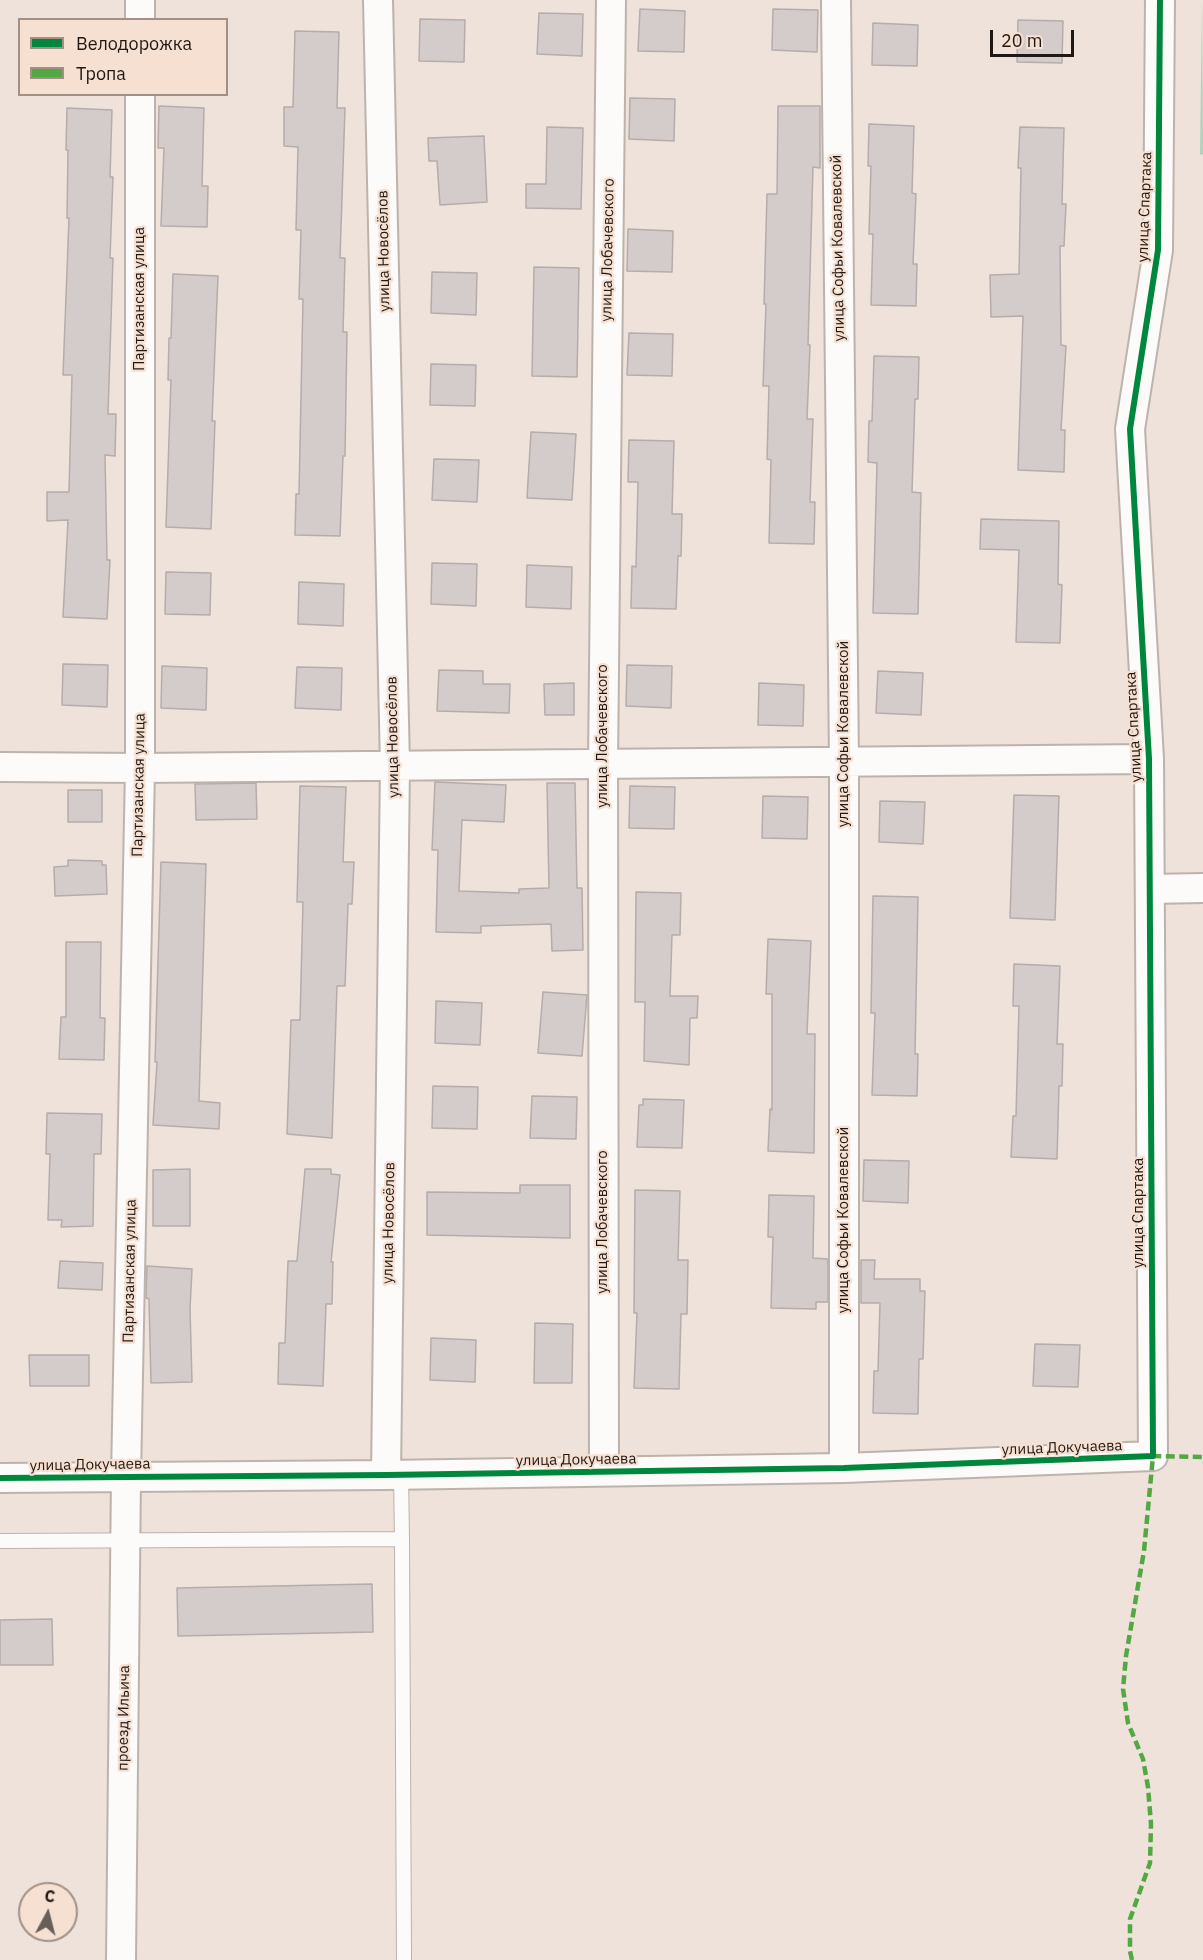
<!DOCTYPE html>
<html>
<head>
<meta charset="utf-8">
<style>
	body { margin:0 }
	#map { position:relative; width:1203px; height:1960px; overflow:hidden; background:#eee2da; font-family:"IBM Plex Sans",sans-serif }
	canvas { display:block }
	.legend { position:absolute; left:18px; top:18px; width:210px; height:78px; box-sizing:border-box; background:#f6e0d2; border:2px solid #a09086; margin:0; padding:8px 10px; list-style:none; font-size:18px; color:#201814 }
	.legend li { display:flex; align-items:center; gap:12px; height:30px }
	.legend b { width:30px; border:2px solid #a09086 }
	.north { position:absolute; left:18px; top:1882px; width:60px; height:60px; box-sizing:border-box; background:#f6e0d2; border:2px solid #a09086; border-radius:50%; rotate:7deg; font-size:16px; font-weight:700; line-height:24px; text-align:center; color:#201814 }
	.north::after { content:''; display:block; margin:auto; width:21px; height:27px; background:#685f59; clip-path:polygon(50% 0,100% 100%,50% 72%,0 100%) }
	.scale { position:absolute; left:990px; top:30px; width:84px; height:27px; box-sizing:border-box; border:3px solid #201814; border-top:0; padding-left:8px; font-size:18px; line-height:21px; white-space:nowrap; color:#201814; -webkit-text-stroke:4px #f6e0d2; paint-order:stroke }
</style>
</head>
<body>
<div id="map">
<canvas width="1203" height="1960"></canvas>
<ul class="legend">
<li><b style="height:8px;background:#00873e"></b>Велодорожка</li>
<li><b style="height:8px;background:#52a942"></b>Тропа</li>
</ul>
<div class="north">С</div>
<div class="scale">20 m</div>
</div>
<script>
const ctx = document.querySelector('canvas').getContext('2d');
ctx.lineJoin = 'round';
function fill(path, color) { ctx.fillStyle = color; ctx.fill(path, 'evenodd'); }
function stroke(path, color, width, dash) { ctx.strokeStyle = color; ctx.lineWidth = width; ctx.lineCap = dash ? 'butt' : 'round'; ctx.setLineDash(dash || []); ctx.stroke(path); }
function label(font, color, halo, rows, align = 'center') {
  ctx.font = font + ' "IBM Plex Sans",sans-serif'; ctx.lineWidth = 4.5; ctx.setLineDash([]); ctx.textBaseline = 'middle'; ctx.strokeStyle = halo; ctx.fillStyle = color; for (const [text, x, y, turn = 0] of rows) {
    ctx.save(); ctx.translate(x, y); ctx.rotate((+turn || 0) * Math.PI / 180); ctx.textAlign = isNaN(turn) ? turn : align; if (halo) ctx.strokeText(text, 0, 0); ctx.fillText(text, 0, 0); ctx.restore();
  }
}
const green = new Path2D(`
	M 1202,0 L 1203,154 L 1200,155 Z`);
const building = new Path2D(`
	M 640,9 L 685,11 L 684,52 L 638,51 Z
	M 773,9 L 818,10 L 817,52 L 772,50 Z
	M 539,13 L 583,14 L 582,56 L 537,54 Z
	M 420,19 L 465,20 L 464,62 L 419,61 Z
	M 1018,20 L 1063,21 L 1062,63 L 1017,62 Z
	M 873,23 L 918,25 L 917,66 L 872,65 Z
	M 295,31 L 339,32 L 337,108 L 345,108 L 340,258 L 345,258 L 343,332 L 347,332 L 345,456 L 343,456 L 340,536 L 295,535 L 296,494 L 299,494 L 303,299 L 299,299 L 301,230 L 296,230 L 298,147 L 284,146 L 284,107 L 293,107 Z
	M 630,98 L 675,99 L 674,141 L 629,139 Z
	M 159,106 L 204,108 L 202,186 L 208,186 L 207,227 L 161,226 L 164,148 L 158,148 Z
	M 778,106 L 820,106 L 820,168 L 813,167 L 808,345 L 810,345 L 807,419 L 813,419 L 810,502 L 815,502 L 814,544 L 769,543 L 771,460 L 767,459 L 769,386 L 763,386 L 766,304 L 764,304 L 767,194 L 777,194 Z
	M 67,108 L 112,110 L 110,177 L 113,177 L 110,258 L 113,258 L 108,414 L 116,414 L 115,456 L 105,455 L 107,560 L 110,560 L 107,619 L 63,617 L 68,520 L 47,521 L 47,492 L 69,492 L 72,375 L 63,375 L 69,218 L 67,218 L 68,150 L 66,150 Z
	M 869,124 L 914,126 L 912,193 L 916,194 L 913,264 L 917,264 L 916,306 L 871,305 L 873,234 L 869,234 L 871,166 L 868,166 Z
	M 547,127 L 583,128 L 581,209 L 526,208 L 526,184 L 546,184 Z
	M 1020,127 L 1064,128 L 1062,204 L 1066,204 L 1064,246 L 1060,246 L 1061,345 L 1066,346 L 1061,430 L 1065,430 L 1064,472 L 1018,470 L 1023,316 L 991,317 L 990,275 L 1019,274 L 1021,168 L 1018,168 Z
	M 484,136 L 487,202 L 440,205 L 437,161 L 429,161 L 428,138 Z
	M 628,229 L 673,231 L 672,272 L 627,271 Z
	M 534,267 L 579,268 L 577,377 L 532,376 Z
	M 432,272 L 477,273 L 476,315 L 431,313 Z
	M 173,274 L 218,276 L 212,421 L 215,421 L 211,529 L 166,527 L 171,380 L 168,380 L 169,338 L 171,338 Z
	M 629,333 L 673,334 L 672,376 L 627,375 Z
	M 874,356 L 919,357 L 918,399 L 915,399 L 912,492 L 921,493 L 918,614 L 873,613 L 877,463 L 868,462 L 869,421 L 872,421 Z
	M 431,364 L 476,365 L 475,406 L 430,405 Z
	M 531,432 L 576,434 L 572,500 L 527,498 Z
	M 629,440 L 674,441 L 672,514 L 682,514 L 681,556 L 678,556 L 676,609 L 631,608 L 632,566 L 636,567 L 638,482 L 628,482 Z
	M 434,459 L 479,460 L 477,502 L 432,500 Z
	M 981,519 L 1059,521 L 1058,584 L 1062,585 L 1060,643 L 1016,642 L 1019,550 L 980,549 Z
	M 432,563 L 477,564 L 476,606 L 431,604 Z
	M 527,565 L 572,567 L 571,609 L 526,607 Z
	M 166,572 L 211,573 L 210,615 L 165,614 Z
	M 299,582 L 344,584 L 343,626 L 298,624 Z
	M 63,664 L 108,665 L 107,707 L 62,705 Z
	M 627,665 L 672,666 L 671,708 L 626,706 Z
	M 162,666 L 207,668 L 206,710 L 161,708 Z
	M 297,667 L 342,668 L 341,710 L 295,708 Z
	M 439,670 L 483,671 L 483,684 L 510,684 L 509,713 L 437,711 Z
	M 878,671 L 923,673 L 921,715 L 876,713 Z
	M 574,683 L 574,715 L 545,715 L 544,684 Z
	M 759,683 L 804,685 L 803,726 L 758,725 Z
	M 435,782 L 506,785 L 504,822 L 462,820 L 459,891 L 519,893 L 519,889 L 549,888 L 547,783 L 575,783 L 577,888 L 582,888 L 583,950 L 552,951 L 551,924 L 481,926 L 481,933 L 436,932 L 438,850 L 432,850 Z
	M 256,783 L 257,819 L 196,820 L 195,784 Z
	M 300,786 L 346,787 L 343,862 L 354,862 L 352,904 L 348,904 L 345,986 L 337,986 L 332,1138 L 287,1134 L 291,1020 L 300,1020 L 303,902 L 297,902 Z
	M 630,786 L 675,787 L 674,829 L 629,828 Z
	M 68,790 L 102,790 L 102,822 L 68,822 Z
	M 1014,795 L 1059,796 L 1055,920 L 1010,918 Z
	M 763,796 L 808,797 L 807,839 L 762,838 Z
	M 880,801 L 925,802 L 923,844 L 879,842 Z
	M 68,860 L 102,861 L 102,865 L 106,865 L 107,894 L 55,896 L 54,867 L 68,866 Z
	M 161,862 L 206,864 L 199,1101 L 220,1103 L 219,1129 L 153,1125 L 157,1062 L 155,1062 Z
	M 636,892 L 681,893 L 680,935 L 672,935 L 670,996 L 698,996 L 697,1018 L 690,1018 L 689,1065 L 644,1061 L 645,1002 L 635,1002 Z
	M 873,896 L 918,897 L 915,1054 L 918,1054 L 917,1096 L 872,1095 L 875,1013 L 871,1013 Z
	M 768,939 L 811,941 L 807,1034 L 815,1034 L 814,1153 L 768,1151 L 770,1109 L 772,1110 L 772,994 L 766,994 Z
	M 66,942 L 101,942 L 100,1018 L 105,1018 L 104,1060 L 59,1059 L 61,1017 L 66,1017 Z
	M 1014,964 L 1060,966 L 1057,1044 L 1063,1044 L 1062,1086 L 1059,1086 L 1057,1159 L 1011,1157 L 1013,1116 L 1016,1116 L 1019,1006 L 1013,1006 Z
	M 543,992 L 587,995 L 582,1056 L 538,1053 Z
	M 436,1001 L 482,1003 L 480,1045 L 435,1043 Z
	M 433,1086 L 478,1087 L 477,1129 L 432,1128 Z
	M 532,1096 L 577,1097 L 576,1139 L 530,1138 Z
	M 643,1099 L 684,1100 L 682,1148 L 637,1147 L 639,1105 L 643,1105 Z
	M 47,1113 L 102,1114 L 101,1154 L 94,1154 L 93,1226 L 61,1227 L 62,1220 L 48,1220 L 50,1154 L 46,1154 Z
	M 864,1160 L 909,1161 L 908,1203 L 863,1201 Z
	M 190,1169 L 190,1226 L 153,1226 L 153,1170 Z
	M 305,1169 L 331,1169 L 331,1174 L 340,1175 L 331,1262 L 333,1262 L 332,1304 L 326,1304 L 323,1386 L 278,1384 L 279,1343 L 285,1343 L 288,1261 L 297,1261 Z
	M 520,1185 L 570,1185 L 570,1238 L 427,1235 L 427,1192 L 520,1193 Z
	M 635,1190 L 680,1191 L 678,1260 L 688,1260 L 687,1314 L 681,1314 L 679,1389 L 634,1388 L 637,1313 L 634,1313 Z
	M 769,1195 L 814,1196 L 813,1258 L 828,1259 L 828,1302 L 816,1302 L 816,1309 L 771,1308 L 773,1237 L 768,1237 Z
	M 861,1260 L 875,1260 L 874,1279 L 920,1279 L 920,1291 L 925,1291 L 923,1359 L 919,1359 L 918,1414 L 873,1413 L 874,1371 L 878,1371 L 880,1303 L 861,1303 Z
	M 60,1261 L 103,1263 L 102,1290 L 58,1288 Z
	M 147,1266 L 192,1269 L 190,1309 L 192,1382 L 151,1383 L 149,1299 L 146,1298 Z
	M 535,1323 L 573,1324 L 572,1383 L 534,1383 Z
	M 431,1338 L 476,1340 L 475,1382 L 430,1380 Z
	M 1035,1344 L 1080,1345 L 1078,1387 L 1033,1386 Z
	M 29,1355 L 89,1355 L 89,1386 L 30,1386 Z
	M 372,1584 L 373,1632 L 178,1636 L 177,1588 Z
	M 52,1619 L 53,1665 L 0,1665 L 0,1620 Z`);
const lane = new Path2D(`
	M 402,1539 L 404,1960
	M 0,1541 L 402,1539 L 401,1474`);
const street = new Path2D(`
	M 140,0 L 140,20
	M 378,0 L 395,766 L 386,1475
	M 836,0 L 844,762 L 844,1468
	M 0,767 L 140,768 L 1149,759
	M 1150,889 L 1203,888
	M 604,1471 L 603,764 L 611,0
	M 0,1478 L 386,1475 L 844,1468 L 1153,1456 L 1149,759 L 1130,429 L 1158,250 L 1160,0
	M 121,1960 L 126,1476 L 140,768 L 140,94`);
const quiet = new Path2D(`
	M 1132,1960 L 1130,1951 L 1130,1919 L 1150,1863 L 1151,1824 L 1148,1787 L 1143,1759 L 1128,1723 L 1123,1689 L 1126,1656 L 1144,1551 L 1153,1456 L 1203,1457`);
const cycleway = new Path2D(`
	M 0,1478 L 386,1475 L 844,1468 L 1153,1456 L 1149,759 L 1130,429 L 1158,250 L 1160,0`);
const streetNames = [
	["улица Спартака",1145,207,-88],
	["улица Софьи Ковалевской",838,248,-91],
	["улица Лобачевского",608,250,-89],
	["улица Новосёлов",384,251,-91],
	["Партизанская улица",140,299,-90],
	["улица Спартака",1134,727,-93],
	["улица Софьи Ковалевской",844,734,-90],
	["улица Лобачевского",603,736,-90],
	["улица Новосёлов",393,737,-91],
	["Партизанская улица",139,785,-89],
	["улица Спартака",1139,1213,-90],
	["улица Софьи Ковалевской",844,1220,-90],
	["улица Лобачевского",603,1222,-90],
	["улица Новосёлов",389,1223,-89],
	["Партизанская улица",130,1271,-89],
	["улица Докучаева",1062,1448,-2],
	["улица Докучаева",576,1460,-1],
	["улица Докучаева",90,1465,-1],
	["проезд Ильича",124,1718,-89]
];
fill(green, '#b4d0bd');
fill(building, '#d4ccca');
stroke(building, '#b5acab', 1.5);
stroke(lane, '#bcb3ad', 16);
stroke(street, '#bcb3ad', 32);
stroke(lane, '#fcfbf9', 14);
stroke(street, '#fcfbf9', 28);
stroke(quiet, '#52a942', 4.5, [9, 4.5]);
stroke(cycleway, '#00873e', 6);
label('15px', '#201814', '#f6e0d2', streetNames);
</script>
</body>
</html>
